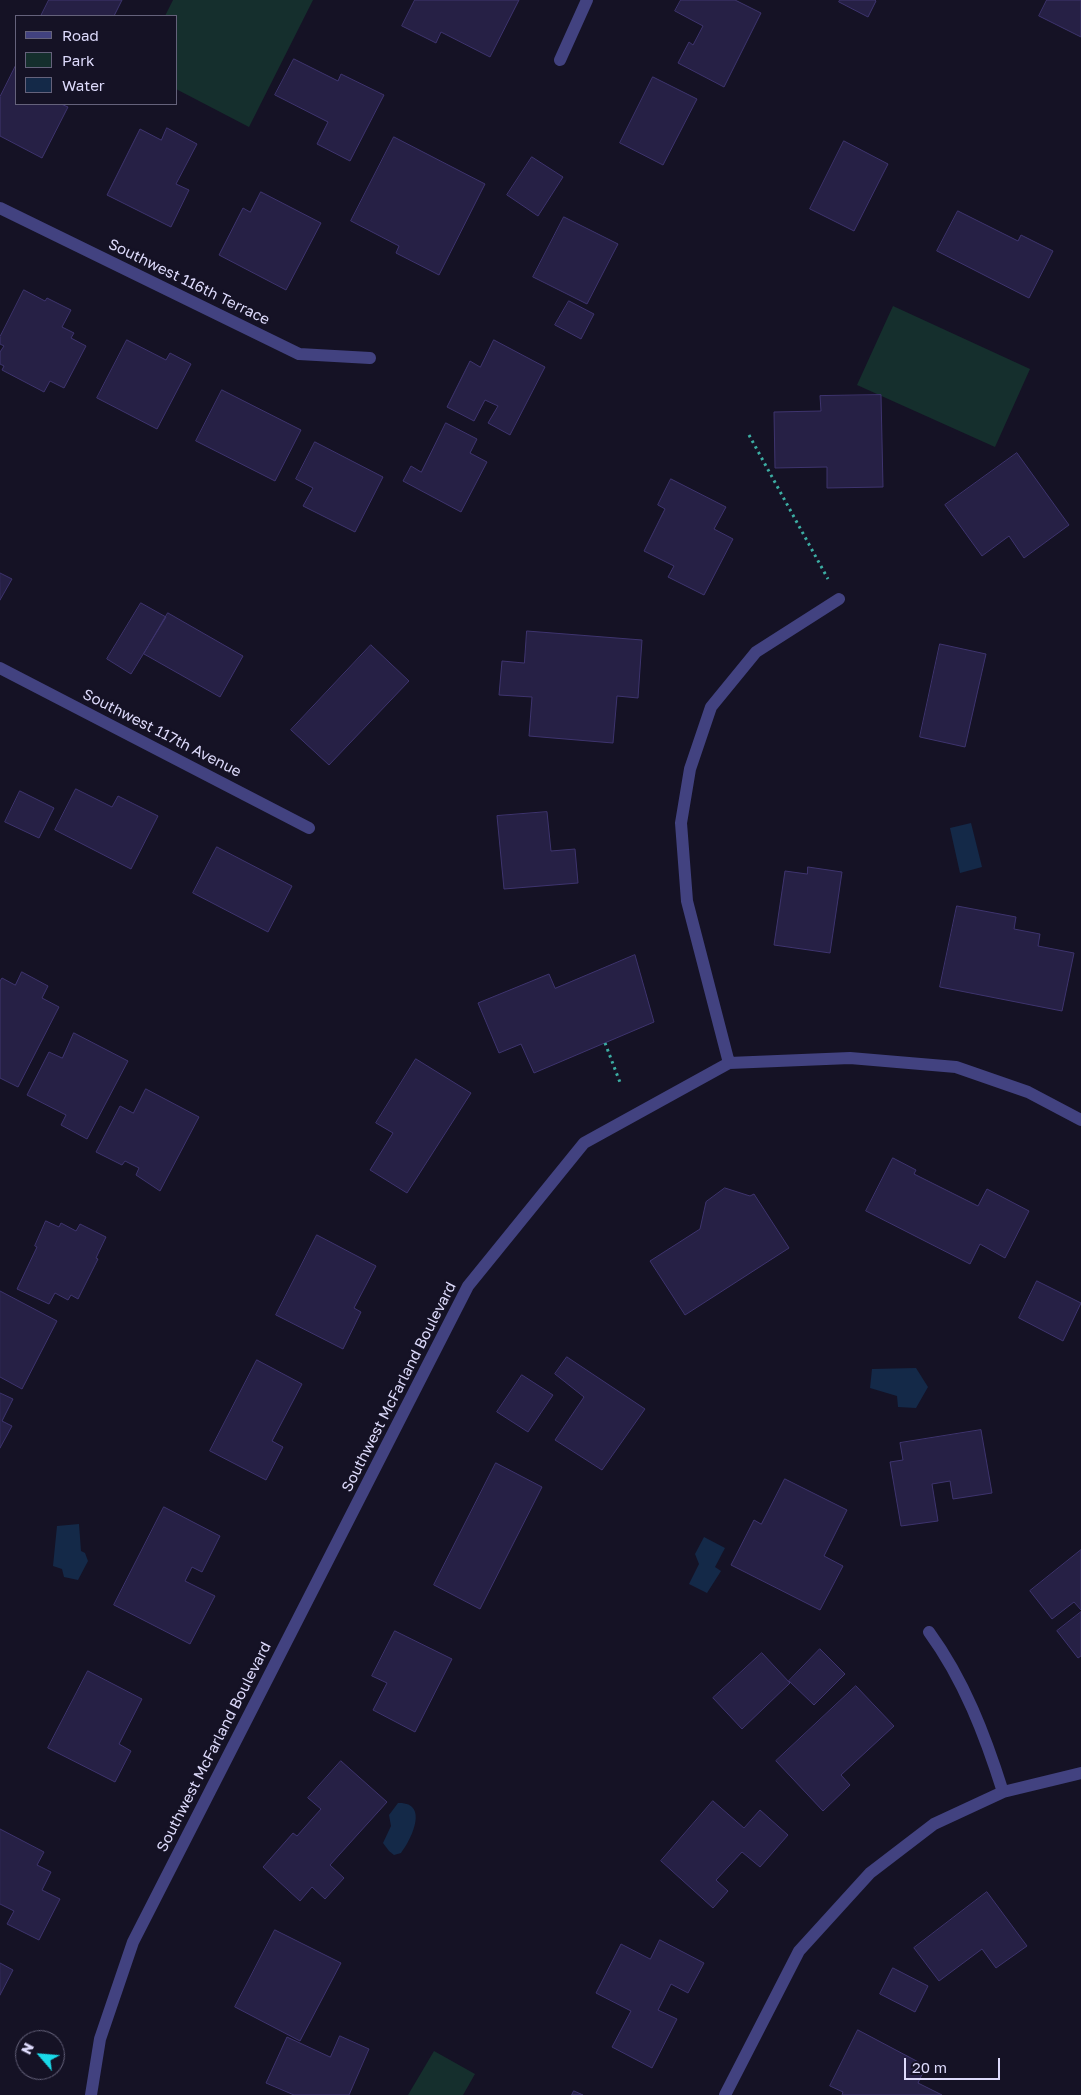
<!DOCTYPE html>
<html>
<head>
<meta charset="utf-8">
<style>
	body { margin:0 }
	#map { position:relative; width:1081px; height:2095px; overflow:hidden; background:#151225; font-family:"Golos Text",sans-serif }
	canvas { display:block }
	.legend { position:absolute; left:15px; top:15px; width:162px; height:90px; box-sizing:border-box; background:#151225; border:1px solid #65627b; margin:0; padding:6px 9px; list-style:none; font-size:15px; color:#dddafb }
	.legend li { display:flex; align-items:center; gap:10px; height:25px }
	.legend b { width:25px; border:1px solid #65627b }
	.north { position:absolute; left:15px; top:2030px; width:50px; height:50px; box-sizing:border-box; background:#151225; border:1px solid #65627b; border-radius:50%; rotate:297deg; font-size:14px; font-weight:700; line-height:20px; text-align:center; color:#dddafb }
	.north::after { content:''; display:block; margin:auto; width:18px; height:22px; background:#1ad9e8; clip-path:polygon(50% 0,100% 100%,50% 72%,0 100%) }
	.scale { position:absolute; left:904px; top:2058px; width:96px; height:22px; box-sizing:border-box; border:2px solid #dddafb; border-top:0; padding-left:6px; font-size:15px; line-height:18px; white-space:nowrap; color:#dddafb; -webkit-text-stroke:4px #151225; paint-order:stroke }
</style>
</head>
<body>
<div id="map">
<canvas width="1081" height="2095"></canvas>
<ul class="legend">
<li><b style="height:6px;background:#424280"></b>Road</li>
<li><b style="height:14px;background:#152f2d"></b>Park</li>
<li><b style="height:14px;background:#142948"></b>Water</li>
</ul>
<div class="north">N</div>
<div class="scale">20 m</div>
</div>
<script>
const ctx = document.querySelector('canvas').getContext('2d');
ctx.lineJoin = 'round';
function fill(path, color) { ctx.fillStyle = color; ctx.fill(path, 'evenodd'); }
function stroke(path, color, width, dash) { ctx.strokeStyle = color; ctx.lineWidth = width; ctx.lineCap = dash ? 'butt' : 'round'; ctx.setLineDash(dash || []); ctx.stroke(path); }
function label(font, color, halo, rows, align = 'center') {
  ctx.font = font + ' "Golos Text",sans-serif'; ctx.lineWidth = 5; ctx.setLineDash([]); ctx.textBaseline = 'middle'; ctx.strokeStyle = halo; ctx.fillStyle = color; for (const [text, x, y, turn = 0] of rows) {
    ctx.save(); ctx.translate(x, y); ctx.rotate((+turn || 0) * Math.PI / 180); ctx.textAlign = isNaN(turn) ? turn : align; if (halo) ctx.strokeText(text, 0, 0); ctx.fillText(text, 0, 0); ctx.restore();
  }
}
const green = new Path2D(`
	M 173,0 L 313,0 L 249,127 L 176,89 L 176,16 L 165,16 Z
	M 893,306 L 1030,369 L 995,447 L 857,385 Z
	M 434,2051 L 475,2074 L 463,2095 L 408,2095 Z`);
const water = new Path2D(`
	M 971,823 L 982,867 L 960,873 L 950,828 Z
	M 916,1368 L 928,1387 L 916,1408 L 898,1407 L 897,1396 L 870,1388 L 872,1369 Z
	M 79,1524 L 81,1551 L 85,1553 L 88,1561 L 78,1580 L 64,1577 L 62,1569 L 53,1566 L 57,1526 Z
	M 704,1537 L 725,1548 L 715,1567 L 721,1571 L 707,1593 L 689,1584 L 699,1564 L 695,1554 Z
	M 398,1803 C 430,1802 411,1840 401,1853 L 394,1855 L 389,1851 L 383,1843 L 391,1826 L 389,1815 Z`);
const building = new Path2D(`
	M 49,0 L 122,0 L 114,16 L 41,16 Z
	M 415,0 L 519,0 L 490,57 L 441,32 L 436,43 L 402,26 Z
	M 681,0 L 735,0 L 761,13 L 724,87 L 678,63 L 689,42 L 693,45 L 703,26 L 675,11 Z
	M 840,0 L 875,0 L 876,1 L 868,17 L 839,2 Z
	M 1047,0 L 1081,0 L 1081,37 L 1039,16 Z
	M 294,59 L 338,81 L 341,74 L 384,95 L 350,161 L 317,144 L 328,122 L 275,95 Z
	M 16,65 L 16,104 L 61,104 L 68,107 L 42,158 L 0,136 L 0,97 Z
	M 653,77 L 697,99 L 663,165 L 620,143 Z
	M 167,128 L 197,144 L 176,184 L 189,190 L 171,227 L 107,195 L 140,129 L 161,140 Z
	M 394,137 L 485,184 L 439,275 L 396,253 L 399,246 L 351,221 Z
	M 844,141 L 888,164 L 854,231 L 810,209 Z
	M 532,157 L 563,177 L 538,216 L 507,195 Z
	M 261,192 L 321,223 L 286,290 L 219,255 L 243,208 L 250,212 Z
	M 958,211 L 1018,241 L 1021,235 L 1053,251 L 1029,298 L 937,251 Z
	M 564,217 L 618,244 L 587,304 L 533,277 Z
	M 24,290 L 45,301 L 47,298 L 71,310 L 62,327 L 74,333 L 71,338 L 86,346 L 64,388 L 50,381 L 44,392 L 2,370 L 4,366 L 0,364 L 0,352 L 4,346 L 0,344 L 0,337 Z
	M 569,301 L 594,314 L 581,339 L 555,325 Z
	M 127,340 L 166,360 L 170,353 L 191,364 L 157,429 L 97,398 Z
	M 494,340 L 545,367 L 510,435 L 488,423 L 498,406 L 485,400 L 474,421 L 447,407 L 470,361 L 480,367 Z
	M 222,390 L 301,430 L 275,481 L 196,441 Z
	M 881,395 L 883,487 L 827,488 L 827,467 L 775,468 L 774,412 L 821,411 L 820,396 Z
	M 446,423 L 477,439 L 470,453 L 487,462 L 461,512 L 403,481 L 411,466 L 421,472 Z
	M 315,442 L 383,477 L 355,532 L 303,506 L 313,488 L 296,479 Z
	M 1017,453 L 1069,525 L 1024,558 L 1009,536 L 982,556 L 945,505 Z
	M 671,479 L 726,507 L 714,529 L 733,539 L 704,595 L 668,577 L 674,566 L 644,551 L 665,509 L 658,505 Z
	M 0,573 L 12,579 L 0,600 Z
	M 141,603 L 166,617 L 131,674 L 107,659 Z
	M 168,613 L 243,656 L 220,697 L 144,654 Z
	M 527,631 L 642,640 L 638,698 L 617,696 L 613,743 L 529,736 L 532,697 L 499,695 L 502,661 L 524,663 Z
	M 940,644 L 986,654 L 965,747 L 920,737 Z
	M 371,645 L 409,681 L 329,765 L 291,730 Z
	M 76,789 L 112,807 L 118,796 L 158,816 L 131,869 L 55,830 Z
	M 20,791 L 54,808 L 39,838 L 5,822 Z
	M 547,812 L 551,851 L 575,849 L 578,883 L 504,889 L 497,816 Z
	M 217,847 L 292,886 L 268,932 L 193,893 Z
	M 808,867 L 842,872 L 830,953 L 774,945 L 785,871 L 807,874 Z
	M 957,906 L 1016,917 L 1014,929 L 1040,934 L 1038,946 L 1074,953 L 1062,1011 L 940,987 Z
	M 635,955 L 654,1022 L 534,1073 L 521,1044 L 499,1053 L 478,1003 L 549,974 L 555,988 Z
	M 22,972 L 48,986 L 42,998 L 59,1007 L 18,1087 L 0,1078 L 0,981 L 2,978 L 15,985 Z
	M 74,1033 L 128,1061 L 87,1139 L 61,1125 L 66,1115 L 27,1095 L 49,1052 L 62,1058 Z
	M 416,1059 L 471,1093 L 407,1193 L 370,1170 L 393,1133 L 376,1123 Z
	M 146,1089 L 199,1117 L 160,1191 L 136,1175 L 139,1168 L 125,1161 L 122,1165 L 96,1152 L 120,1106 L 133,1113 Z
	M 893,1158 L 916,1170 L 914,1174 L 978,1206 L 987,1189 L 1029,1211 L 1005,1258 L 980,1244 L 970,1264 L 866,1211 Z
	M 725,1188 L 750,1196 L 754,1194 L 789,1248 L 685,1315 L 650,1261 L 700,1229 L 706,1202 Z
	M 46,1221 L 59,1227 L 61,1223 L 76,1231 L 80,1224 L 106,1237 L 96,1258 L 98,1259 L 78,1299 L 71,1295 L 68,1300 L 55,1293 L 49,1304 L 17,1289 L 37,1247 L 35,1246 Z
	M 317,1235 L 376,1266 L 354,1308 L 361,1312 L 343,1349 L 276,1315 Z
	M 1037,1281 L 1081,1303 L 1063,1341 L 1019,1318 Z
	M 0,1291 L 57,1321 L 22,1389 L 0,1377 Z
	M 567,1357 L 645,1409 L 602,1470 L 555,1440 L 584,1397 L 555,1374 Z
	M 257,1360 L 302,1384 L 272,1441 L 283,1447 L 266,1480 L 210,1451 Z
	M 522,1375 L 553,1395 L 528,1432 L 497,1412 Z
	M 0,1393 L 13,1399 L 2,1421 L 12,1426 L 0,1448 Z
	M 981,1430 L 992,1493 L 953,1499 L 950,1481 L 932,1484 L 938,1521 L 901,1526 L 890,1462 L 903,1460 L 900,1443 Z
	M 496,1463 L 542,1487 L 480,1609 L 434,1585 Z
	M 785,1479 L 847,1510 L 824,1556 L 843,1566 L 820,1610 L 731,1565 L 754,1520 L 761,1524 Z
	M 164,1507 L 220,1536 L 202,1572 L 192,1567 L 185,1581 L 215,1596 L 190,1644 L 114,1605 Z
	M 1081,1550 L 1081,1610 L 1074,1602 L 1052,1619 L 1030,1591 Z
	M 1081,1612 L 1081,1656 L 1078,1658 L 1057,1631 Z
	M 395,1631 L 452,1659 L 415,1732 L 373,1710 L 387,1683 L 372,1676 Z
	M 820,1649 L 845,1674 L 814,1705 L 789,1681 Z
	M 762,1653 L 790,1683 L 742,1729 L 713,1698 Z
	M 88,1671 L 142,1699 L 119,1744 L 131,1751 L 115,1782 L 48,1748 Z
	M 856,1686 L 894,1726 L 841,1775 L 850,1785 L 823,1811 L 776,1761 Z
	M 341,1761 L 387,1802 L 330,1865 L 344,1878 L 325,1899 L 312,1887 L 300,1901 L 263,1867 L 293,1833 L 297,1836 L 321,1809 L 308,1798 Z
	M 713,1801 L 744,1828 L 760,1810 L 788,1835 L 760,1867 L 742,1852 L 716,1880 L 728,1891 L 713,1908 L 661,1861 Z
	M 0,1829 L 44,1852 L 37,1865 L 51,1872 L 42,1890 L 60,1899 L 39,1940 L 7,1924 L 14,1911 L 0,1904 Z
	M 987,1892 L 1027,1946 L 996,1968 L 982,1949 L 939,1981 L 914,1948 Z
	M 275,1930 L 341,1963 L 300,2041 L 235,2007 Z
	M 660,1940 L 704,1963 L 688,1993 L 671,1984 L 658,2010 L 677,2019 L 652,2068 L 612,2047 L 631,2011 L 596,1993 L 621,1944 L 650,1959 Z
	M 0,1963 L 13,1970 L 0,1995 Z
	M 893,1968 L 928,1986 L 915,2012 L 880,1994 Z
	M 858,2030 L 926,2066 L 918,2083 L 942,2095 L 842,2095 L 843,2092 L 830,2086 Z
	M 340,2036 L 369,2049 L 349,2095 L 294,2095 L 266,2083 L 287,2037 L 330,2057 Z
	M 574,2091 L 583,2095 L 572,2095 Z`);
const path = new Path2D(`
	M 749,435 L 828,579
	M 605,1043 L 621,1085`);
const minor = new Path2D(`
	M 560,60 L 587,0
	M 0,208 L 299,354 L 370,358
	M 0,668 L 309,828
	M 729,1063 L 687,901 L 681,823 L 690,769 L 711,707 L 756,652 L 839,599
	M 929,1632 C 964,1680 985,1735 1003,1792
	M 91,2095 L 100,2039 L 133,1942 L 468,1286 L 584,1143 L 729,1063 L 850,1058 L 956,1067 L 1028,1092 L 1081,1120
	M 725,2095 L 799,1951 L 870,1873 L 934,1824 L 1003,1792 L 1081,1773`);
const streetNames = [
	["Southwest 116th Terrace",189,282,26],
	["Southwest 117th Avenue",162,733,27],
	["Southwest McFarland Boulevard",399,1387,-63],
	["Southwest McFarland Boulevard",214,1747,-63]
];
fill(green, '#152f2d');
fill(water, '#142948');
fill(building, '#262045');
stroke(building, '#3e346e', 1);
stroke(path, '#3cada3', 3, [2.5, 4]);
stroke(minor, '#424280', 12);
label('15px', '#dddafb', '#151225', streetNames);
</script>
</body>
</html>
